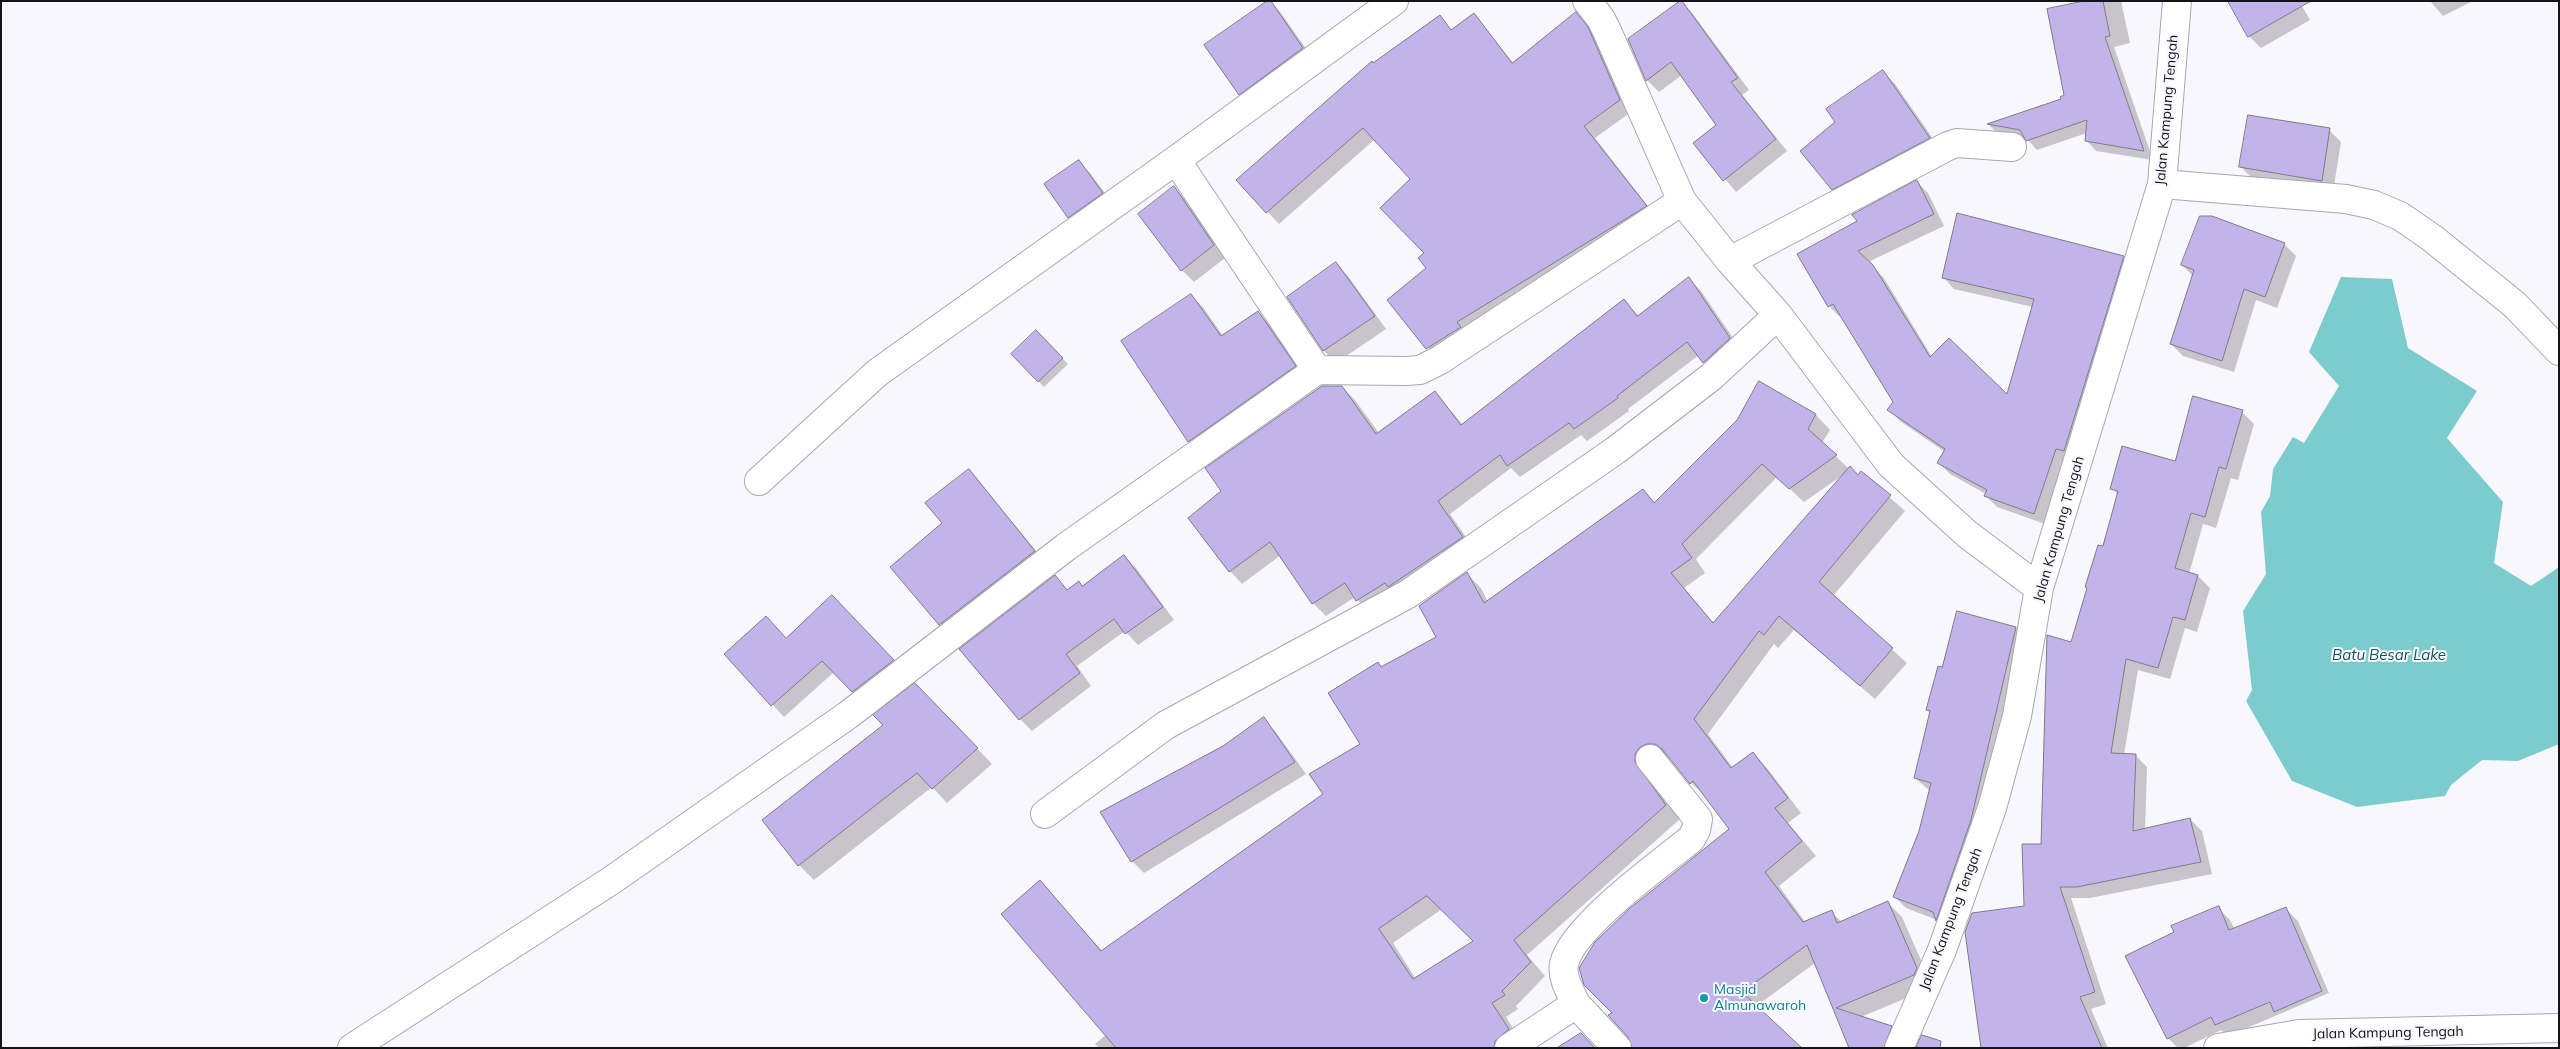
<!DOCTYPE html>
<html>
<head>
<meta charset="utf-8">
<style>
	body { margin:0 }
	#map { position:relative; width:2560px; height:1049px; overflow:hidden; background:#f9f7fe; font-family:Mulish,sans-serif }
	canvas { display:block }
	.frame { position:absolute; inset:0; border:2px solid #141316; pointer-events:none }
</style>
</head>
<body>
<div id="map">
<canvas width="2560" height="1049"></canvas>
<div class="frame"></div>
</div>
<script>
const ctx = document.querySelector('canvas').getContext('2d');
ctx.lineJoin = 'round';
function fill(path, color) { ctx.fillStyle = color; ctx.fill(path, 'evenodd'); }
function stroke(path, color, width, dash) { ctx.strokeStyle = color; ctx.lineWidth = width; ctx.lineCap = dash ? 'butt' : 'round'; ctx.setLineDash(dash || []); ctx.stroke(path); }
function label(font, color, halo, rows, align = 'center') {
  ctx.font = font + ' Mulish,sans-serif'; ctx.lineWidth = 4; ctx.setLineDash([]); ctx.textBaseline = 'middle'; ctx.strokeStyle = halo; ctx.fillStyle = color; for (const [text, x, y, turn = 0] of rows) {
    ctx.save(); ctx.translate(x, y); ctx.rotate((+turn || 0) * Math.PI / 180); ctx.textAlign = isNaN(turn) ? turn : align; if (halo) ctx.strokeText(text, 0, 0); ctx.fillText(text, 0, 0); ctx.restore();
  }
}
const water = new Path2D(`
	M 2341,277 L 2392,279 L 2408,348 L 2477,391 L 2447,438 L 2503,502 L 2494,563 L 2531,586 L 2559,567 L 2559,744 L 2518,761 L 2482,760 L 2451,785 L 2445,796 L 2357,807 L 2292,781 L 2246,701 L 2252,690 L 2243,611 L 2266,574 L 2261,512 L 2270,496 L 2273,469 L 2293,437 L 2304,443 L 2339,386 L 2309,352 Z`);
const shadow = new Path2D(`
	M 1270,1 L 1281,13 L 1314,60 L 1252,106 L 1240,94 Z
	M 2084,1 L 2121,1 L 2130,43 L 2114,47 L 2153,160 L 2096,151 L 2086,140 L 2087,133 L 2037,150 L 2027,139 L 1998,134 L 1989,125 L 2062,100 L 2066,96 Z
	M 2299,1 L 2310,20 L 2261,48 L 2249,36 Z
	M 2430,1 L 2473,1 L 2443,16 Z
	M 1681,2 L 1693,14 L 1749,90 L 1742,95 L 1787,151 L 1736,192 L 1695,143 L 1718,125 L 1682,75 L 1659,92 L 1647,80 Z
	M 1474,14 L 1514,64 L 1576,14 L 1588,26 L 1599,40 L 1631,112 L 1595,138 L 1657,218 L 1439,360 L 1388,300 L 1428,268 L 1412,179 L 1375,139 L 1279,224 L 1238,180 L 1373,64 L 1439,17 L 1452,31 Z
	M 1883,72 L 1895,84 L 1941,150 L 1845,201 L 1833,189 L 1837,123 Z
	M 2329,130 L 2341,142 L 2333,192 L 2253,179 L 2241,167 Z
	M 1078,162 L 1090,173 L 1114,205 L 1081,229 L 1069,217 Z
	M 1917,182 L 1928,193 L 1944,226 L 1868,262 L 1884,278 L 1932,357 L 2008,397 L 2033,307 L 1954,289 L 1943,277 L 2123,257 L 2134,268 L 2045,524 L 1997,507 L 1986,496 L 1986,494 L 1950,474 L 1939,463 L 1945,452 L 1900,421 L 1889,409 L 1894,402 L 1842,316 L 1840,317 L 1829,306 L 1859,221 Z
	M 1174,188 L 1186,200 L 1225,258 L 1194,282 L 1182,270 Z
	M 2284,244 L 2296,256 L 2277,308 L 2256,300 L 2234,372 L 2183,356 L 2171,344 L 2193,276 L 2182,265 Z
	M 1336,264 L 1348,276 L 1386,329 L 1336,363 L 1324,351 L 1288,297 Z
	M 1689,279 L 1701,291 L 1742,351 L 1716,375 L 1699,355 L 1628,409 L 1629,411 L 1587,441 L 1581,435 L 1520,477 L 1511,468 L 1450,514 L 1475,550 L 1370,613 L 1355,597 L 1326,616 L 1313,603 L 1281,555 L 1242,584 L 1230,571 L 1223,491 L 1342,387 L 1355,400 L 1379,433 L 1435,393 L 1463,425 L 1624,301 L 1639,316 Z
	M 1191,296 L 1203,307 L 1223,336 L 1258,312 L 1269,324 L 1306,378 L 1200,452 L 1189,441 Z
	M 1036,332 L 1068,364 L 1044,387 L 1013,354 Z
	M 1760,383 L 1816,415 L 1830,430 L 1822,443 L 1849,469 L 1859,476 L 1862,473 L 1905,511 L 1833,596 L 1907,663 L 1875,699 L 1794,630 L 1778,648 L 1774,644 L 1708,734 L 1733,768 L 1753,754 L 1767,768 L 1801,813 L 1788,823 L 1816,856 L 1779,886 L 1806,923 L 1831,912 L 1842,922 L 1888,903 L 1902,917 L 1931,983 L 1928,989 L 1861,1017 L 1891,1027 L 1905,1041 L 1903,1048 L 1850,1048 L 1815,963 L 1755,1007 L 1634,1045 L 1580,969 L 1585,958 L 1596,943 L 1731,829 L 1706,796 L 1691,783 L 1671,758 L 1663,757 L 1648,776 L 1652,784 L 1680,819 L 1527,955 L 1545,976 L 1516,1006 L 1518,1009 L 1506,1017 L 1523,1044 L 1518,1048 L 1099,1048 L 1095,1044 L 1107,1034 L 1040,882 L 1103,952 L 1324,794 L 1362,745 L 1378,664 L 1382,668 L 1438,637 L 1467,574 L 1481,588 L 1488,602 L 1643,491 L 1655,503 L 1738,421 ZM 1843,475 L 1714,624 L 1684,588 L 1705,573 L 1696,559 L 1777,477 L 1804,502 ZM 1442,909 L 1475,941 L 1416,979 L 1393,943 Z
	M 2242,412 L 2254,424 L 2238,480 L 2231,478 L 2216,528 L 2203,524 L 2189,574 L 2198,576 L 2210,588 L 2197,632 L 2185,628 L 2170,679 L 2138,670 L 2124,755 L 2135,755 L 2147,767 L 2145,830 L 2190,819 L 2202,831 L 2212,874 L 2090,898 L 2071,898 L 2106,1004 L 2091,1009 L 2108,1048 L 1983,1048 L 2042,845 L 2072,644 L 2118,495 L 2112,488 L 2175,463 Z
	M 969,470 L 1046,563 L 952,636 L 891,567 L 943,524 Z
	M 1124,556 L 1136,568 L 1174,620 L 1138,645 L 1125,631 L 1077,666 L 1091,686 L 1032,731 L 1020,719 L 1055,577 L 1068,590 L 1082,587 Z
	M 843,609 L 904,673 L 865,703 L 834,672 L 784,717 L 726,654 L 787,639 Z
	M 1958,612 L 2016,628 L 2028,640 L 1948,932 L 1937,920 L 1906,908 L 1894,896 L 1920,832 L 1930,791 L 1915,778 L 1931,713 L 1927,710 L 1943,669 Z
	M 930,699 L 992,764 L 947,803 L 932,787 L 814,880 L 799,865 Z
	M 1263,719 L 1275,731 L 1306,774 L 1144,873 L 1132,861 L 1102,812 L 1223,747 Z
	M 2218,908 L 2230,920 L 2235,930 L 2286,909 L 2298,921 L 2329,993 L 2228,1036 L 2221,1030 L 2184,1048 L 2178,1048 L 2168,1038 Z`);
const building = new Path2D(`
	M 1267,1 L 1271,1 L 1303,48 L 1239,95 L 1204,45 Z
	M 1680,1 L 1682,1 L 1738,78 L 1731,82 L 1776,139 L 1723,181 L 1693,143 L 1716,125 L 1671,62 L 1646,81 L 1628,39 Z
	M 2084,1 L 2103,1 L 2110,36 L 2105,37 L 2144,151 L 2085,141 L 2087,120 L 2026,141 L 2020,130 L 1987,124 L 2061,99 L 2060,97 L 2064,95 L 2047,9 Z
	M 2228,1 L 2311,1 L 2248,37 Z
	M 1576,12 L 1588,27 L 1620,100 L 1584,126 L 1647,206 L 1457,322 L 1461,327 L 1426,349 L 1387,300 L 1426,268 L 1418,258 L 1424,253 L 1380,208 L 1410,179 L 1363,128 L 1266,213 L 1236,180 L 1372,61 L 1373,63 L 1440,15 L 1451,30 L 1474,13 L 1512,63 Z
	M 1883,70 L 1930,138 L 1832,190 L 1800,151 L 1835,122 L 1826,109 Z
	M 2248,115 L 2330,128 L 2322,181 L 2239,167 Z
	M 1079,160 L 1103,193 L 1068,218 L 1044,184 Z
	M 1917,180 L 1934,214 L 1858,251 L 1873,265 L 1930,357 L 1949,338 L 2007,394 L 2034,299 L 1942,278 L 1957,213 L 2124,256 L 2064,451 L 2056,449 L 2034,514 L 1984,496 L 1987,490 L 1937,463 L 1945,449 L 1887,410 L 1893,402 L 1833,304 L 1828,307 L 1797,254 L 1857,221 L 1852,215 Z
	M 1174,186 L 1214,245 L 1181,271 L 1138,214 Z
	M 2200,216 L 2212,216 L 2285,243 L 2265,297 L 2244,289 L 2222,361 L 2170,344 L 2194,270 L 2181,265 Z
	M 1336,262 L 1375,316 L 1323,351 L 1287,297 Z
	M 1689,277 L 1730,338 L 1703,363 L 1687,342 L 1617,396 L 1618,398 L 1574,429 L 1569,423 L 1507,466 L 1500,455 L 1438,501 L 1463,537 L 1388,587 L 1385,583 L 1356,601 L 1345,583 L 1312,604 L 1270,542 L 1229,572 L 1188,518 L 1221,491 L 1205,468 L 1322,386 L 1342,386 L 1376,434 L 1435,391 L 1461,425 L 1624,299 L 1637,316 Z
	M 1191,294 L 1221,336 L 1258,311 L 1296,366 L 1188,442 L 1121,341 Z
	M 1036,330 L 1063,358 L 1038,382 L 1011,354 Z
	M 1759,381 L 1816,414 L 1808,429 L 1837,455 L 1789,489 L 1762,464 L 1682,544 L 1692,558 L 1671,573 L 1713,623 L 1850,466 L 1858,475 L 1861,471 L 1891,495 L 1819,582 L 1893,648 L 1860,686 L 1779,616 L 1764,635 L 1759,631 L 1694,719 L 1731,768 L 1753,752 L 1788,798 L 1775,808 L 1802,841 L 1765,872 L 1803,922 L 1832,910 L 1837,923 L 1888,901 L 1917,968 L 1914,975 L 1836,1008 L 1892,1026 L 1884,1048 L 1849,1048 L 1807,945 L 1742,992 L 1802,1048 L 1632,1048 L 1628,1037 L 1608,1015 L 1612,1013 L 1584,985 L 1579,968 L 1595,942 L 1629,909 L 1729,829 L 1693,781 L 1690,784 L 1662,749 L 1655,744 L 1647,744 L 1640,747 L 1635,754 L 1635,762 L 1666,805 L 1514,940 L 1531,962 L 1502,991 L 1505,995 L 1492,1003 L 1509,1029 L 1495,1041 L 1494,1048 L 1116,1048 L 1001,914 L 1040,880 L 1101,951 L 1323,794 L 1309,774 L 1360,744 L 1328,693 L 1378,662 L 1381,667 L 1436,637 L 1419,606 L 1467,572 L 1484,603 L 1643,489 L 1654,503 L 1737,420 ZM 1427,896 L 1473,941 L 1413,979 L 1379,929 Z
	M 2193,396 L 2243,410 L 2226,469 L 2219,467 L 2205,517 L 2191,513 L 2175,568 L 2198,575 L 2185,620 L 2173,617 L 2158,668 L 2126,659 L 2111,753 L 2136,754 L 2133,831 L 2190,818 L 2201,862 L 2077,887 L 2060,887 L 2095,992 L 2080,997 L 2102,1048 L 1981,1048 L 1965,932 L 1972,913 L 2024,906 L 2022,844 L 2041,844 L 2047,635 L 2071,642 L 2087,588 L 2085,587 L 2098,545 L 2103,546 L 2118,491 L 2110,489 L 2122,446 L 2175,461 Z
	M 969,469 L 1035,551 L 939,625 L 890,567 L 942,523 L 925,503 Z
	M 1124,555 L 1163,607 L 1125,634 L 1114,619 L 1066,654 L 1080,673 L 1019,720 L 959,649 L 1055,575 L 1067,590 L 1079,581 L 1082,586 Z
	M 832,595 L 894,660 L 852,692 L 822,661 L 771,706 L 724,654 L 766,616 L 786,638 Z
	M 1957,611 L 2016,627 L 1971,820 L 1936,921 L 1933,912 L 1893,897 L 1919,831 L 1931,783 L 1914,778 L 1930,711 L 1926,710 L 1938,666 L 1942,667 Z
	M 915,683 L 978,748 L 932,789 L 917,773 L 798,866 L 762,820 L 883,725 L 873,715 Z
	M 1264,717 L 1295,762 L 1131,862 L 1100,812 L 1223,746 Z
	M 2219,906 L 2229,930 L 2286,907 L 2322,991 L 2274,1012 L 2270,1002 L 2215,1025 L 2211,1017 L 2167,1039 L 2125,956 L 2174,932 L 2171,926 Z
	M 1581,1033 L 1595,1048 L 1557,1048 Z
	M 1922,1035 L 1941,1041 L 1940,1048 L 1916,1048 Z`);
const street = new Path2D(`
	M 1587,1 L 1601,19 L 1607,31 L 1682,201 L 1730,261 L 1778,315 L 1891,465 L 1967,534 L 2039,588
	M 1176,160 L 1317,370
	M 2162,184 L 2346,199 L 2374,205 L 2400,216 L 2432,238 L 2515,305 L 2559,351
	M 1730,261 L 1948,146 L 1957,143 L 2012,147
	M 759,481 L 877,373 L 1176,160 L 1394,1
	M 1045,814 L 1166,725 L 1408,594 L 1616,450 L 1711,377 L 1778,315
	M 1576,1004 C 1571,993 1561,977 1564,964 C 1572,927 1660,864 1691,839 L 1696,830 L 1698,819 L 1650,759
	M 352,1048 L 612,880 L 848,715 L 1066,547 L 1317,370 L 1406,371 L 1420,370 L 1440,360 L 1682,201
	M 1509,1048 L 1576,1004 L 1617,1048
	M 1899,1048 L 1942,950 L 1992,808 L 2017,716 L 2039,588 L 2162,184 L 2177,1
	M 2218,1048 L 2299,1034 L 2559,1028`);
const markers = [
	[1704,998,5,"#0f9aa8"]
];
const streetNames = [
	["Jalan Kampung Tengah",2167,110,-85],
	["Jalan Kampung Tengah",2059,529,-74],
	["Jalan Kampung Tengah",1951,919,-69],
	["Jalan Kampung Tengah",2388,1033,-1]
];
const cultureNames = [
	["Masjid",1714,990],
	["Almunawaroh",1714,1006]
];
const waterNames = [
	["Batu Besar Lake",2389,655]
];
fill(water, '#7dcccd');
fill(shadow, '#0003');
fill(building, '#c2b4eb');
stroke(building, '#7d7b85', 1);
stroke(street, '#a8a6b0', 30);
stroke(street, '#fff', 28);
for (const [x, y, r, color] of markers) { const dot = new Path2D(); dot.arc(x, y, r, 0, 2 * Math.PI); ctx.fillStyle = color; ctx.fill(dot); stroke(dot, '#f9f7fe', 2); }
label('14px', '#141316', '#f9f7fe', streetNames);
label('14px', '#0d838f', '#f9f7fe', cultureNames, 'left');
label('italic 15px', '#105657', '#f9f7fe', waterNames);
</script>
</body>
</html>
